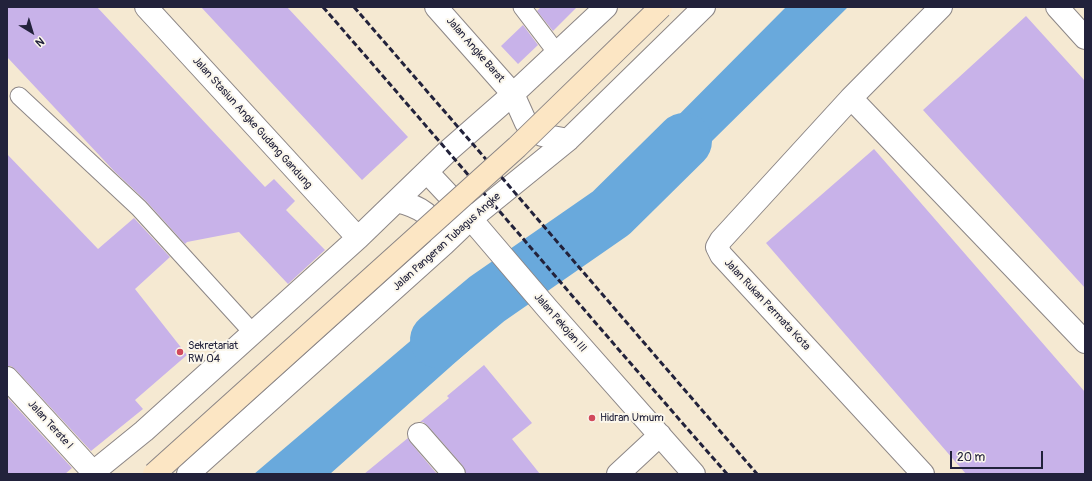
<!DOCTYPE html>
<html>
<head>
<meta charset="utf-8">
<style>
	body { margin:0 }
	#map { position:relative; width:1092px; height:481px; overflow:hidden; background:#f5e9d2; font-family:Pangolin,sans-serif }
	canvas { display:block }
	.frame { position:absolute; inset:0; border:8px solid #22223b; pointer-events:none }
	.north { position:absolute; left:12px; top:12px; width:40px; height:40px; -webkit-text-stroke:3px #fbf7ec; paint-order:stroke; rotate:142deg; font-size:11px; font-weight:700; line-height:16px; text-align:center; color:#22223b }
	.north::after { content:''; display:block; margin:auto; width:14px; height:18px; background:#22223b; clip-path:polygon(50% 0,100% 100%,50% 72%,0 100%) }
	.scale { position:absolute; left:950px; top:451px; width:93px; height:18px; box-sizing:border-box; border:2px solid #22223b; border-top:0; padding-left:5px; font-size:12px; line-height:14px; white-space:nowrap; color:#22223b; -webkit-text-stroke:3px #fbf7ec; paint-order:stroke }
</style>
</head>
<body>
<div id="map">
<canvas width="1092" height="481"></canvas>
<div class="frame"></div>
<div class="north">N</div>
<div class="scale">20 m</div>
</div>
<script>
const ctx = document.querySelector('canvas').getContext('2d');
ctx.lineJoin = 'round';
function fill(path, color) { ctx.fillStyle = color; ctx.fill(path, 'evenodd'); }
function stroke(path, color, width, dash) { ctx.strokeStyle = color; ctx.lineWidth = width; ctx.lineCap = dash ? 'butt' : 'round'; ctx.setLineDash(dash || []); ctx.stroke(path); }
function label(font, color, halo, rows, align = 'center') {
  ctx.font = font + ' Pangolin,sans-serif'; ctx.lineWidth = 4; ctx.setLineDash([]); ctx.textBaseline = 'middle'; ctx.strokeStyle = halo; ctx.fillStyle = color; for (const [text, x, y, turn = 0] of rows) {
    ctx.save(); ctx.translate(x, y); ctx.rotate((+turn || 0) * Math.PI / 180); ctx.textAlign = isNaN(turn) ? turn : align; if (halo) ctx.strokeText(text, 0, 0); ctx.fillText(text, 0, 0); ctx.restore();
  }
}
const water = new Path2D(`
	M 786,7 L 848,7 L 644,208 L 614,180 Z
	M 484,273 L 513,311 L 330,474 L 254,474 L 428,326 Z`);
const river = new Path2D(`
	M 438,340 L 487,299 L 611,213 L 684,141`);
const building = new Path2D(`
	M 7,7 L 97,7 L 265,187 L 274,179 L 295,201 L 286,210 L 325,250 L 288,284 L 239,232 L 187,242 L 185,244 L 146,201 L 115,172 L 7,57 Z
	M 201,7 L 287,7 L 408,137 L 362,180 Z
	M 541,7 L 577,7 L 553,31 L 537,11 Z
	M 1026,16 L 1085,81 L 1085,288 L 923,110 Z
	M 523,25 L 538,45 L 518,64 L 501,46 Z
	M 874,149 L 1085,392 L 1085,474 L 966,474 L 766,243 Z
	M 7,154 L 98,249 L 134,218 L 170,257 L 135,289 L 187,355 L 135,400 L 143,409 L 91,451 L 16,370 L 11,366 L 7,366 Z
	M 484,365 L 532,423 L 512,439 L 540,474 L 466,474 L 463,466 L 428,426 L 423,422 L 420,422 L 449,398 L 447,396 Z
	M 7,397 L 72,468 L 65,474 L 7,474 Z
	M 408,438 L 410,442 L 437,474 L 364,474 Z`);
const service = new Path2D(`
	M 522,7 L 557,53
	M 19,96 L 139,208 L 253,333`);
const minor = new Path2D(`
	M 436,7 L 513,94
	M 1057,7 L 1085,38
	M 851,98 L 1085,342
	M 427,172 L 471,219 L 547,308 L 694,474
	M 7,378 L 93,472
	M 419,434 L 454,474
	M 618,474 L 660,435
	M 923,474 L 721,255 L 717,247 L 721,240 L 851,98 L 941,7`);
const tertiary = new Path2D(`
	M 146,7 L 358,238
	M 513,94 L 526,123 L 542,135 L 568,140
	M 397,201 C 421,207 434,215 442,239
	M 91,474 L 144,431 L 358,238 L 448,151 L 513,94 L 606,7
	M 188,474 L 444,244 L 467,222 L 568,140 L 704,7`);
const rail = new Path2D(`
	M 323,7 C 458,162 591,319 727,474
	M 354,7 L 510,187 L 757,474`);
const secondaryBridge = new Path2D(`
	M 154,474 L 517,147 L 661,7`);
const markers = [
	[180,352,4,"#d1495b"],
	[592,418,4,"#d1495b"]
];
const streetNames = [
	["Jalan Angke Barat",475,50,49],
	["Jalan Stasiun Angke Gudang Gandung",252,123,48],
	["Jalan Pangeran Tubagus Angke",447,242,-42],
	["Jalan Rukan Permata Kota",767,305,47],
	["Jalan Pekojan III",560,323,49],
	["Jalan Terate I",50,425,48]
];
const poiNames = [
	["Sekretariat",188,346],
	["RW 04",188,359],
	["Hidran Umum",600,418]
];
fill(water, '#69a9dc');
stroke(river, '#69a9dc', 56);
fill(building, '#c8b2e9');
stroke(service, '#8c8686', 19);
stroke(minor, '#8c8686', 24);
stroke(tertiary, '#8c8686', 24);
stroke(service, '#fff', 17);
stroke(minor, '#fff', 22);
stroke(tertiary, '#fff', 22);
stroke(rail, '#22223b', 3, [6, 3]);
stroke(secondaryBridge, '#8c8686', 24, []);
stroke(secondaryBridge, '#fce6c4', 22);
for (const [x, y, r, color] of markers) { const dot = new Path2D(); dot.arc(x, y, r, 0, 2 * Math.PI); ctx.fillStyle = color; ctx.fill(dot); stroke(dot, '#fbf7ec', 1.5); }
label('11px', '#22223b', '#fbf7ec', streetNames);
label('11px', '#22223b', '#fbf7ec', poiNames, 'left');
</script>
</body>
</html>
